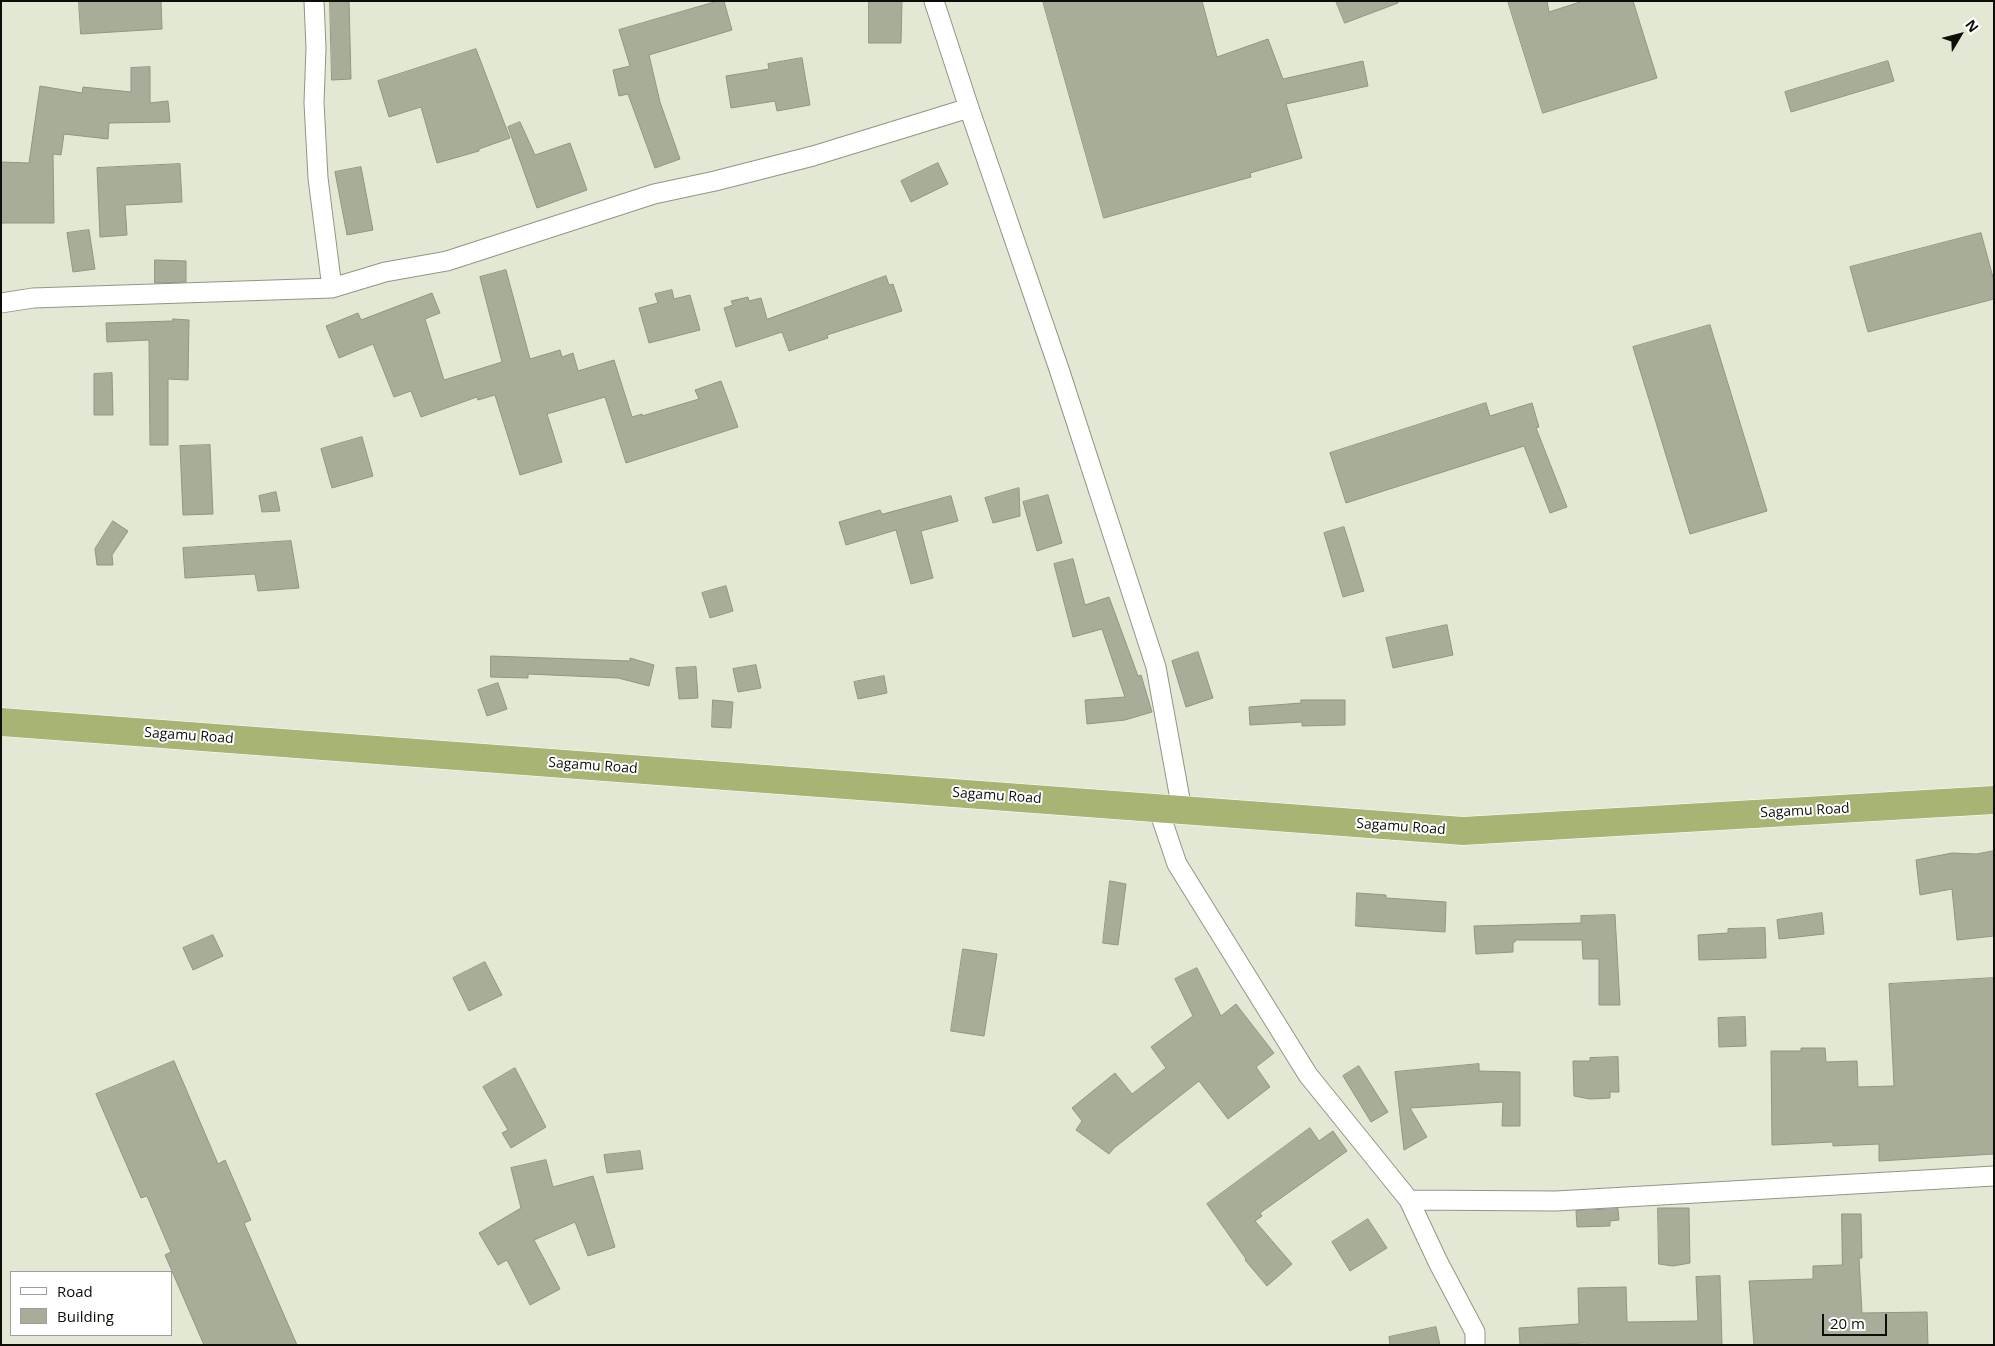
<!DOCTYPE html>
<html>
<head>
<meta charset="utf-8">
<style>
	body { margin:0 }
	#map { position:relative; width:1995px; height:1346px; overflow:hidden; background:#e3e8d4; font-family:"Open Sans",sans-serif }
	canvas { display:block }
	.frame { position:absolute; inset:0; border:2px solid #0c0e07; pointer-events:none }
	.legend { position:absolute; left:10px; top:1271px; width:162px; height:65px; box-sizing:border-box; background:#fff; border:1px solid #9e9f9c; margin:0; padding:6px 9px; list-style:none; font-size:15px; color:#0c0e07 }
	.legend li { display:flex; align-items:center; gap:10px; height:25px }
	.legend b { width:25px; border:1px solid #9e9f9c }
	.north { position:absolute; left:1935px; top:10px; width:50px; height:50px; -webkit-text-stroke:4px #fff; paint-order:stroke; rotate:53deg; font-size:14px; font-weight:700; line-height:20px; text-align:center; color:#0c0e07 }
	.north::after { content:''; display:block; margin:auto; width:18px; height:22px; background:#0c0e07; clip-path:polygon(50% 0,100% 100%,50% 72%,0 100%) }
	.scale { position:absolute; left:1822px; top:1314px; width:65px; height:22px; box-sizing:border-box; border:2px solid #0c0e07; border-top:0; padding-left:6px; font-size:15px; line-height:18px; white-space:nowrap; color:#0c0e07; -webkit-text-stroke:4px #fff; paint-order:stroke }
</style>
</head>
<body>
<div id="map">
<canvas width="1995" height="1346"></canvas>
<div class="frame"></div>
<ul class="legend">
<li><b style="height:6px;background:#fff"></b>Road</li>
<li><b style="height:14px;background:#a8ad9a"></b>Building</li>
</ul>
<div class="north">N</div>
<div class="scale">20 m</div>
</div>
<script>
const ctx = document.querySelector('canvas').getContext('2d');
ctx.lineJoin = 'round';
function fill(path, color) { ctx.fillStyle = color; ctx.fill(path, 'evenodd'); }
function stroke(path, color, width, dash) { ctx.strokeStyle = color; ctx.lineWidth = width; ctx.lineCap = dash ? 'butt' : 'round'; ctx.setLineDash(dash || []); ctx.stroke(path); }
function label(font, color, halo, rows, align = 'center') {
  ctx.font = font + ' "Open Sans",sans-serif'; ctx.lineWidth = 4; ctx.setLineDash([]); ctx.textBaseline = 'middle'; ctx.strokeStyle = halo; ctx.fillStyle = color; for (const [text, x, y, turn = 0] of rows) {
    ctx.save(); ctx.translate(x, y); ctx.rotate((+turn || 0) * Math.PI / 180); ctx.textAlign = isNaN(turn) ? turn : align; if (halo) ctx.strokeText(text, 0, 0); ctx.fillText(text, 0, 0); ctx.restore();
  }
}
const building = new Path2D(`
	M 79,1 L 161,1 L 162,29 L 81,34 Z
	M 330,1 L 349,1 L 351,79 L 332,80 Z
	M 718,1 L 724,1 L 732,30 L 649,55 L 660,102 L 680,159 L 655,168 L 628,94 L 619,96 L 613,70 L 630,66 L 619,30 Z
	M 869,1 L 902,1 L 901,43 L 869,43 Z
	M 1043,1 L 1202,1 L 1217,57 L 1268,39 L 1283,79 L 1363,61 L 1368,86 L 1286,104 L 1302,158 L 1250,173 L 1251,177 L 1104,218 Z
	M 1336,1 L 1398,1 L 1398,3 L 1345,23 Z
	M 1508,1 L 1547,1 L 1549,12 L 1583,1 L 1633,1 L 1657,78 L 1543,113 Z
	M 476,49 L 510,138 L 479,149 L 479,151 L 437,163 L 421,107 L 389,117 L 378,81 Z
	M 802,58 L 810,105 L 777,111 L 775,101 L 731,108 L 726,76 L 769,69 L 768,64 Z
	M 1888,61 L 1894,81 L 1791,112 L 1785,92 Z
	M 150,67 L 150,103 L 168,101 L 170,122 L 109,123 L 108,139 L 64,134 L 61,155 L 53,154 L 54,223 L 1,223 L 1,162 L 29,163 L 40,86 L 82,93 L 83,87 L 131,92 L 131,68 Z
	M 520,122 L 535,155 L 570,143 L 587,190 L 537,208 L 508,127 Z
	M 938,163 L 948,184 L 911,202 L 901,181 Z
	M 180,164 L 182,202 L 125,205 L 127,235 L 100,237 L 97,168 Z
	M 361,167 L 373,230 L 347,235 L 335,172 Z
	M 89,230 L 95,269 L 73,272 L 67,233 Z
	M 1981,233 L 1994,281 L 1994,299 L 1868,332 L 1850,267 Z
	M 155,260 L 186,261 L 186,282 L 155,283 Z
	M 506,270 L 530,359 L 560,350 L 562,357 L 573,353 L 578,371 L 614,360 L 632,417 L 642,414 L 642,416 L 699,399 L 695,390 L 721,381 L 738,427 L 626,463 L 605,397 L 547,414 L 562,462 L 520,475 L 495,395 L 478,400 L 477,397 L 421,417 L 411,391 L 394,397 L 373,344 L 339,358 L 326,326 L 358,313 L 361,320 L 432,293 L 440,313 L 425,319 L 444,380 L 502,362 L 480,277 Z
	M 886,276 L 889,285 L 893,284 L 902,311 L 827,335 L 828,338 L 789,351 L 782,332 L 736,347 L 724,308 L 733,305 L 731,301 L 748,297 L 749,301 L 761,298 L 767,319 Z
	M 672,290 L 674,299 L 690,295 L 700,330 L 649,343 L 639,308 L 658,303 L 655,294 Z
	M 173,319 L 189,320 L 188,380 L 168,379 L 168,445 L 150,445 L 149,340 L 107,342 L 106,323 L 173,321 Z
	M 1710,325 L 1767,511 L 1690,534 L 1633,347 Z
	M 112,373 L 113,415 L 94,415 L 94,374 Z
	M 1486,403 L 1490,416 L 1532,403 L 1539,427 L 1536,428 L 1567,507 L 1550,513 L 1524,446 L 1346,503 L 1330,453 Z
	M 362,437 L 373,476 L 332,488 L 321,449 Z
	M 210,445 L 213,514 L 183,515 L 180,446 Z
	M 1019,488 L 1020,516 L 993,523 L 985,498 Z
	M 276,492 L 280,511 L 262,512 L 259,496 Z
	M 1048,495 L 1062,543 L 1037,551 L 1023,502 Z
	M 951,496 L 958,521 L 921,531 L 933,578 L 911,584 L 896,530 L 846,545 L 839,522 L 880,510 L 882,514 Z
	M 113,521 L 128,531 L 112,555 L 113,565 L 97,565 L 95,549 Z
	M 1344,527 L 1364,591 L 1343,597 L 1324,533 Z
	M 291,541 L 299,588 L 258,591 L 255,574 L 185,578 L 183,548 Z
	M 1073,559 L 1085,605 L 1109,597 L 1138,676 L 1141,675 L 1152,712 L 1125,720 L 1087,724 L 1085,700 L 1125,697 L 1102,629 L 1073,637 L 1054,564 Z
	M 726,586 L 733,611 L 710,618 L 702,593 Z
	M 1447,625 L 1453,655 L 1393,668 L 1386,638 Z
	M 1198,652 L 1213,698 L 1186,707 L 1172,661 Z
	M 491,656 L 630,661 L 630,658 L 654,665 L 649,686 L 618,678 L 528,674 L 528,678 L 491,677 Z
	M 756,665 L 761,688 L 738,692 L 733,669 Z
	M 696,667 L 698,698 L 679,699 L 676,668 Z
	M 884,676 L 887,693 L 858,699 L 854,682 Z
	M 498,683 L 507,709 L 487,716 L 478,690 Z
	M 713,700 L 733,702 L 731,728 L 712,727 Z
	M 1301,700 L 1345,700 L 1345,725 L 1302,726 L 1302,722 L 1250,725 L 1249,707 L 1301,703 Z
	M 1994,851 L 1994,936 L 1957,940 L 1952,889 L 1920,895 L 1916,860 L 1952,853 L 1976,854 Z
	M 1110,881 L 1126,884 L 1118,945 L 1103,943 Z
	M 1357,893 L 1386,895 L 1386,898 L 1446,902 L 1445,932 L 1356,926 Z
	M 1822,913 L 1824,934 L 1779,939 L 1777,920 Z
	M 1615,915 L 1620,1005 L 1599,1005 L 1599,959 L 1583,959 L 1582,940 L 1515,940 L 1515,942 L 1513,942 L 1513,952 L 1476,954 L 1474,926 L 1581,923 L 1581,916 Z
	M 1765,928 L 1766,958 L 1699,960 L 1698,935 L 1728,933 L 1728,929 Z
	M 213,935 L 223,956 L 193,970 L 183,948 Z
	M 963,949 L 997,954 L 984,1036 L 951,1031 Z
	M 485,962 L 502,995 L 469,1011 L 453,978 Z
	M 1197,968 L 1221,1016 L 1236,1004 L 1274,1053 L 1256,1067 L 1270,1087 L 1228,1119 L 1199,1081 L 1114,1148 L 1109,1154 L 1076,1130 L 1082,1121 L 1072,1108 L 1115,1073 L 1132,1094 L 1166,1068 L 1151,1047 L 1193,1016 L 1175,979 Z
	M 1994,978 L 1994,1154 L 1879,1161 L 1879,1144 L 1833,1146 L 1833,1142 L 1772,1145 L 1771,1051 L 1801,1051 L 1801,1048 L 1825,1048 L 1826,1062 L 1857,1061 L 1858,1087 L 1894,1086 L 1889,984 Z
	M 1745,1017 L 1746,1046 L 1719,1047 L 1718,1018 Z
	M 1618,1057 L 1619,1092 L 1610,1092 L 1610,1098 L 1590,1099 L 1574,1096 L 1573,1061 L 1590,1061 L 1590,1058 Z
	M 174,1061 L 218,1164 L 225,1160 L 251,1220 L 244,1223 L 297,1345 L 204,1345 L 165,1255 L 171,1252 L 147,1196 L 141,1198 L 96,1094 Z
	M 1479,1064 L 1479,1071 L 1520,1072 L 1520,1126 L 1502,1126 L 1503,1102 L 1410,1108 L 1427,1137 L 1404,1150 L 1395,1072 Z
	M 1359,1066 L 1388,1112 L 1371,1122 L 1343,1076 Z
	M 515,1068 L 546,1127 L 511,1148 L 502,1133 L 508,1130 L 483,1087 Z
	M 1310,1128 L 1319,1141 L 1333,1131 L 1347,1151 L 1260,1213 L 1262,1216 L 1255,1221 L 1292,1264 L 1267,1286 L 1245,1260 L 1246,1259 L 1207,1204 Z
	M 640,1151 L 643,1169 L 607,1173 L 604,1155 Z
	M 546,1160 L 553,1187 L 593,1176 L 615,1247 L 588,1256 L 575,1222 L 534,1240 L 560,1289 L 530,1305 L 507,1260 L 498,1265 L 479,1233 L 521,1208 L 511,1168 Z
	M 1658,1208 L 1689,1208 L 1690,1263 L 1673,1266 L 1659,1264 Z
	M 1618,1209 L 1619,1220 L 1610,1221 L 1610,1226 L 1577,1227 L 1576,1211 Z
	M 1842,1214 L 1861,1214 L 1862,1258 L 1859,1258 L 1862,1313 L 1927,1312 L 1928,1345 L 1754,1345 L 1749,1281 L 1813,1279 L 1813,1266 L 1842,1265 Z
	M 1368,1219 L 1387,1248 L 1350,1271 L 1332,1242 Z
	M 1720,1276 L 1722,1345 L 1587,1345 L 1587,1343 L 1520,1345 L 1519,1328 L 1579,1324 L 1578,1288 L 1626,1287 L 1627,1322 L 1698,1321 L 1696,1277 Z
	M 1436,1327 L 1440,1345 L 1390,1345 L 1389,1337 Z`);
const minor = new Path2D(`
	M 314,1 L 316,48 L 314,103 L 318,178 L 332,288
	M 934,1 L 969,108 L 1059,369 L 1156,667 L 1182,810
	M 1,303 L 33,298 L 332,288 L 385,272 L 447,261 L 654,194 L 715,181 L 813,156 L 969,108
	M 1158,808 L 1177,864 L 1308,1075 L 1409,1200 L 1438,1262 L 1475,1332 L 1475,1345
	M 1409,1200 L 1556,1201 L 1994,1176`);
const trunk = new Path2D(`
	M 1,722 L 1463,831 L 1994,800`);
const streetNames = [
	["Sagamu Road",189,736,4],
	["Sagamu Road",593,766,4],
	["Sagamu Road",997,796,4],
	["Sagamu Road",1805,811,-3],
	["Sagamu Road",1401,827,4]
];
fill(building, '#a8ad9a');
stroke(building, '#919683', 1);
stroke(minor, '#919683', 21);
stroke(trunk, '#fff', 29);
stroke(minor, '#fff', 19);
stroke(trunk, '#a8b474', 28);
label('14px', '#0c0e07', '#fff', streetNames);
</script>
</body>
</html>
